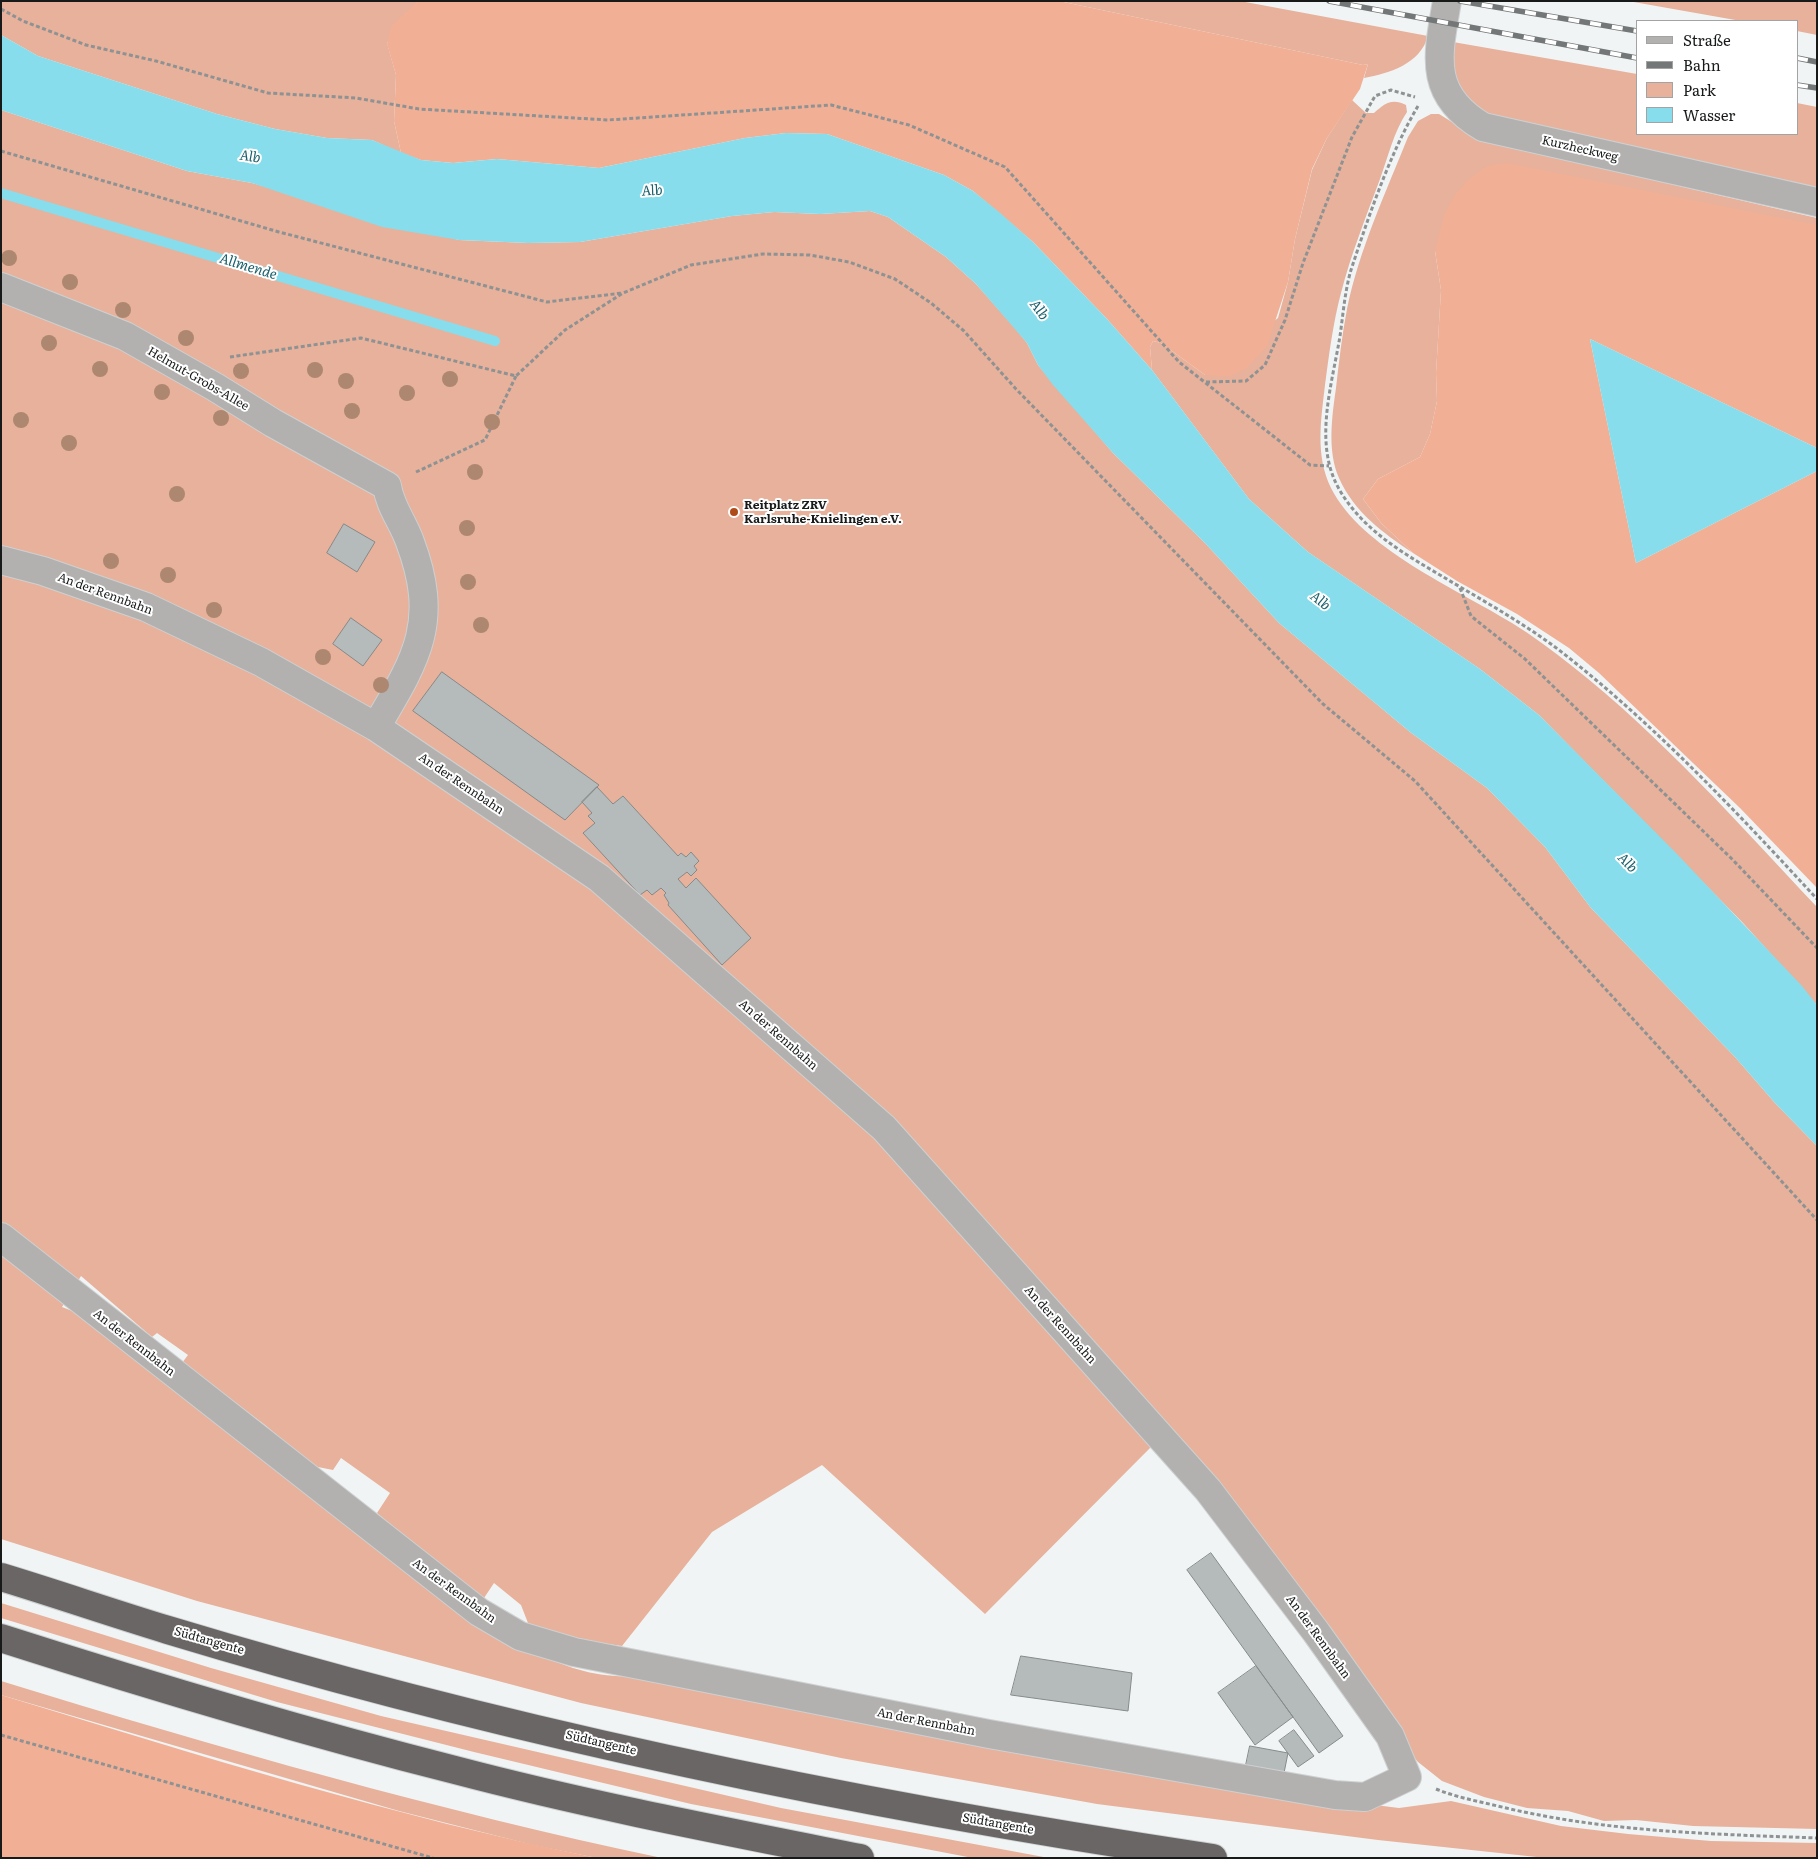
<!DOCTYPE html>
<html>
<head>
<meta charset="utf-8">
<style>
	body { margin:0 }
	#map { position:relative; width:1818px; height:1859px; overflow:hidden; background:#f0f4f5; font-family:Literata,serif }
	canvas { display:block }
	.frame { position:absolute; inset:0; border:2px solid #181a1a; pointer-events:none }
	.legend { position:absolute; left:1636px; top:20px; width:162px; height:115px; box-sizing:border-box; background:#fff; border:1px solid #a3a3a3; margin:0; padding:6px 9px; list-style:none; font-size:15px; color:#181a1a }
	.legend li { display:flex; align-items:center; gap:10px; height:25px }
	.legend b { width:25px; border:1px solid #a3a3a3 }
</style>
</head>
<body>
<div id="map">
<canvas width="1818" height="1859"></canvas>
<div class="frame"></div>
<ul class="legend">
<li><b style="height:6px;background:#b3b1b0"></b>Straße</li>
<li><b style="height:6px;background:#747777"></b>Bahn</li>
<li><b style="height:14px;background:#e7b19b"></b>Park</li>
<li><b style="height:14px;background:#88ddec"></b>Wasser</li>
</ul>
</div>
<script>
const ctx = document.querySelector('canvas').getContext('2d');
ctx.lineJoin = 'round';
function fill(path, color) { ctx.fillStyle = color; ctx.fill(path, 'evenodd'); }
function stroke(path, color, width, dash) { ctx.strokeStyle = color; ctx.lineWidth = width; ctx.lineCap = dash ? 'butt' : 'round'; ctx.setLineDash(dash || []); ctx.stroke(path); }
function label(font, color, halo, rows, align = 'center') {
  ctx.font = font + ' Literata,serif'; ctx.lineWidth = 4; ctx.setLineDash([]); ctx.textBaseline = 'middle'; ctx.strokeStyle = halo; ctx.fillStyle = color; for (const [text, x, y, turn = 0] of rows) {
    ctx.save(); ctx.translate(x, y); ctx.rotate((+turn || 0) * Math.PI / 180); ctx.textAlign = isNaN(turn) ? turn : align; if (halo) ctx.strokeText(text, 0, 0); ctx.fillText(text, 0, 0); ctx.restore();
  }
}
const green = new Path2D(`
	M 1,1 L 418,1 L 387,43 L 396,75 L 394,121 L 401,153 L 372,140 L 327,138 L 275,129 L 217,114 L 38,56 L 1,35 Z
	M 1059,1 L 1240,1 L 1428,36 C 1420,64 1390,73 1364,78 L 1368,64 L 1363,65 Z
	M 1628,1 L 1817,1 L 1817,35 L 1797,31 L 1797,21 L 1741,21 Z
	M 1453,42 L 1637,74 L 1637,134 L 1797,134 L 1797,103 L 1817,107 L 1817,191 L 1492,118 C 1454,93 1454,86 1453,42 Z
	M 1352,100 L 1366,113 L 1374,113 C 1385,103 1392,98 1406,105 L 1407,112 C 1394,131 1388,157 1380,179 C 1366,217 1351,254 1341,293 C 1333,323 1329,355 1325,385 C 1321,420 1315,455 1331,488 C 1361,548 1455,588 1512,623 C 1533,636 1553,651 1572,666 C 1661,736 1739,824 1817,907 L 1817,1005 L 1743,923 L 1539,715 L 1480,669 L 1308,552 L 1249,499 L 1152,370 L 1150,347 L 1153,341 L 1161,343 L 1205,375 L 1278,318 L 1288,282 L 1295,239 L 1312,170 L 1327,138 Z
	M 1,110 L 187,171 L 252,183 L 459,240 L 528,243 L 580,242 L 732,216 L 774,212 L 820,214 L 870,211 L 888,217 L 946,257 L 976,284 L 1015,328 L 1027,343 L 1038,365 L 1113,453 L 1205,543 L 1279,623 L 1410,732 L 1487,788 L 1545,847 L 1591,908 L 1735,1057 L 1775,1103 L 1817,1146 L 1817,1829 L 1693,1826 L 1636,1820 L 1604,1821 L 1568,1811 L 1527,1808 L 1484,1797 L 1442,1781 L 1418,1762 L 857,1095 L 372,711 L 1,553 Z
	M 1431,114 L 1439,114 L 1481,140 L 1817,218 L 1817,225 L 1435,251 L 1441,290 L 1436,373 L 1437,401 L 1430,434 L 1420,457 L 1378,479 L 1363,499 L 1381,523 L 1413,553 C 1383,533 1354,512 1339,478 C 1327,451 1332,416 1336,388 C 1339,361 1342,335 1347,309 C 1359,250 1386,192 1408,137 L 1418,121 Z
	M 1,571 L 69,589 L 210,647 L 358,729 L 589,883 L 876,1140 L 981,1245 L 1152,1446 L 985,1614 L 822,1465 L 712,1532 L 622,1646 L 569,1639 L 528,1623 L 521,1605 L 494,1583 L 482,1601 L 377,1513 L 390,1493 L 341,1458 L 333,1470 L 313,1466 L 265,1425 L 182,1363 L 188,1355 L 157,1333 L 152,1337 L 81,1276 L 62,1307 L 90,1318 L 534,1652 C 568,1668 596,1678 635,1676 L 1375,1805 L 1399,1808 L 1451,1801 L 1561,1826 L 1628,1834 L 1711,1841 L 1817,1843 L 1817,1858 L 1546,1858 L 1378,1840 L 1097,1804 L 841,1758 L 581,1703 L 197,1601 L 1,1539 Z
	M 1,1603 L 211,1668 L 381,1716 L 781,1808 L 1049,1858 L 973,1858 L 691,1804 L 474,1752 L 277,1702 L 1,1618 Z
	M 1,1681 C 219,1748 439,1811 662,1858 L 597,1858 L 533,1845 L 399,1811 L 1,1695 Z`);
const forest = new Path2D(`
	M 418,1 L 1059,1 L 1363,65 L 1368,64 L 1360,89 L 1327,138 L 1312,169 L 1295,239 L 1288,282 L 1267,346 L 1247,368 L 1230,376 L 1216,376 L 1205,375 L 1161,343 L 1153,341 L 1150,347 L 1152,370 L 1107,319 L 1033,242 L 973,191 L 944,175 L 827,134 L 786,133 L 745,138 L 599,168 L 497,159 L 453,163 L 421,160 L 401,153 L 394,121 L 396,75 L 387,44 L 391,26 Z
	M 1507,163 L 1817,225 L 1817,448 L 1590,339 L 1636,563 L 1817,471 L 1817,888 L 1740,808 L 1599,673 L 1569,648 L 1517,614 L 1457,581 L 1413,553 L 1381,523 L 1363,499 L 1378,479 L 1420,457 L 1430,434 L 1437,401 L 1436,373 L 1441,290 L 1435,251 L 1444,215 L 1455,195 L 1467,181 L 1487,166 Z
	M 1,1695 C 198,1755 395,1817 597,1858 L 1,1858 Z`);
const water = new Path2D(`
	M 1,35 L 38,56 L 217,114 L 275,129 L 327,138 L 372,140 L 421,160 L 453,163 L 497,159 L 599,168 L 745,138 L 786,133 L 827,134 L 944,175 L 973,191 L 999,212 L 1033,242 L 1107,319 L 1152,370 L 1249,499 L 1308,552 L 1480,669 L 1539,715 L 1677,854 L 1802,986 L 1817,1005 L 1817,1146 L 1775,1103 L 1735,1057 L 1591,908 L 1545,847 L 1487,788 L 1410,732 L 1279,623 L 1205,543 L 1113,453 L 1053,385 L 1038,365 L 1027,343 L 976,284 L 946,257 L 888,217 L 870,211 L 820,214 L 774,212 L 732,216 L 580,242 L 528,243 L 459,240 L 382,227 L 252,183 L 187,171 L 1,110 Z
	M 1590,339 L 1817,448 L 1817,471 L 1636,563 Z`);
const stream = new Path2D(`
	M 1,193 L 495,341`);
const building = new Path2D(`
	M 344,524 L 375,542 L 357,572 L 327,553 Z
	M 351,618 L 382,640 L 363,666 L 333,644 Z
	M 442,672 L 599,785 L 565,820 L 413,711 Z
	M 597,787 L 613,804 L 623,796 L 678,856 L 681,853 L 686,857 L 691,852 L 699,861 L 694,866 L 697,870 L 691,876 L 687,872 L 678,879 L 686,888 L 696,878 L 751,938 L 722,965 L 668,905 L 669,903 L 664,895 L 666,893 L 661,888 L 652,895 L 647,890 L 640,895 L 583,833 L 595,823 L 588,816 L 592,813 L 582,802 Z
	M 1211,1553 L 1343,1736 L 1319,1753 L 1187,1570 Z
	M 1021,1656 L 1132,1673 L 1128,1711 L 1011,1695 Z
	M 1256,1666 L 1293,1717 L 1255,1745 L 1218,1693 Z
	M 1294,1730 L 1314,1756 L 1298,1767 L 1279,1741 Z
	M 1250,1746 L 1288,1753 L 1284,1773 L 1246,1765 Z`);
const path = new Path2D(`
	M 1,9 L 23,21 L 86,45 L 156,61 L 268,93 L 356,98 L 419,109 L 608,120 L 831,105 L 909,125 L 1005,167 L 1179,362 L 1310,465 L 1329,466
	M 1418,106 C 1390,153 1368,218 1351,270 C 1345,290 1343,315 1340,336 C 1332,385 1313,443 1339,489 C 1362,529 1401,552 1440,575 C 1480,599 1522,622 1559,650 C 1653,723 1736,811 1817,899
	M 1,151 L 279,232 L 547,302 L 622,293
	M 230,357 L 361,338 L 516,376 L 565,330 L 623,293 L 691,265 L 763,254 L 810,255 L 849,262 L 895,279 L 931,303 L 964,331 L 1016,389 L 1323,704 L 1415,781 L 1817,1220
	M 1206,382 L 1246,381 L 1265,365 L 1285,320 L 1303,263 L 1352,137 L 1375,96 L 1391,90 L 1415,97
	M 416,472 L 485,440 L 516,376
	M 1460,588 L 1471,616 L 1525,659 L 1732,859 L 1817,948
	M 1,1735 L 433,1858
	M 1436,1789 C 1458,1798 1482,1802 1506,1808 C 1608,1832 1712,1834 1817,1838`);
const minor = new Path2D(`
	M 1447,1 C 1438,55 1427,94 1483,127 L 1817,202
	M 1,287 L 125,336 L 215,387 L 273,423 L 387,486 C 390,507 403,522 410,542 C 440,622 417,658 376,727
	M 1,560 L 43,571 L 146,607 L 261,662 L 376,727 L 599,878 L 884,1128 L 1208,1490 L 1316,1632 L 1390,1736 L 1407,1777 L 1365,1797 L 1335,1795 L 989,1734 L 574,1652 L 520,1636 L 479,1612 L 1,1237`);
const highway = new Path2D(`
	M 1,1577 C 57,1594 112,1613 168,1630 C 508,1733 862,1806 1213,1858
	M 1,1638 C 151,1686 302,1731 455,1770 C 588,1805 724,1831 860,1858`);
const rail = new Path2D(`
	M 1329,1 L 1637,58
	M 1460,1 L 1637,31
	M 1797,58 L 1817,62
	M 1797,85 L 1817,88`);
const trees = [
	[9,258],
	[70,282],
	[123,310],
	[186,338],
	[49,343],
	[100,369],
	[315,370],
	[241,371],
	[450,379],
	[346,381],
	[162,392],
	[407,393],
	[352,411],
	[221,418],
	[21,420],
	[492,422],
	[69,443],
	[475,472],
	[177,494],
	[467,528],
	[111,561],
	[168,575],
	[468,582],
	[214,610],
	[481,625],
	[323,657],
	[381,685]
];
const markers = [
	[734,512,5,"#af4b18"]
];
const streetNames = [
	["Kurzheckweg",1580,149,13],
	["Helmut-Grobs-Allee",198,379,30],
	["An der Rennbahn",105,594,20],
	["An der Rennbahn",461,784,34],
	["An der Rennbahn",778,1035,41],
	["An der Rennbahn",1060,1325,48],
	["An der Rennbahn",134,1343,38],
	["An der Rennbahn",454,1591,36],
	["An der Rennbahn",1318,1637,54],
	["Südtangente",209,1641,16],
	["An der Rennbahn",926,1722,11],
	["Südtangente",601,1743,13],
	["Südtangente",998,1824,10]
];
const poiNames = [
	["Reitplatz ZRV",744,505],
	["Karlsruhe-Knielingen e.V.",744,519]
];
const waterNames = [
	["Alb",250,157,8],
	["Alb",652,191,-4],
	["Allmende",248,267,17],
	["Alb",1039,310,53],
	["Alb",1320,601,38],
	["Alb",1627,863,46]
];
fill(green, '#e7b19b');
fill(forest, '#f1b095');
fill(water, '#88ddec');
stroke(stream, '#88ddec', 10);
fill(building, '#b5babb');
stroke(building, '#858a8a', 1);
stroke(minor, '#cdd1d2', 30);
stroke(highway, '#cdd1d2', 30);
stroke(path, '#8f9293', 3, [4, 2.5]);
stroke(minor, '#b3b1b0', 28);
stroke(highway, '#6a6665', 28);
stroke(rail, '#747777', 5.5);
stroke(rail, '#fff', 4, [11]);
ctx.fillStyle = '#ae8770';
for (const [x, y] of trees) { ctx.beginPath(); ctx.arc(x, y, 8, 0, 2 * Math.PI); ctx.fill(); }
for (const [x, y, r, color] of markers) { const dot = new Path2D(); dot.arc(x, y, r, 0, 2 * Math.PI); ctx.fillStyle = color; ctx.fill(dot); stroke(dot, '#fff', 2); }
label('12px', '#181a1a', '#fff', streetNames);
label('bold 12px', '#181a1a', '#fff', poiNames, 'left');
label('italic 14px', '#1b616c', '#fff', waterNames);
</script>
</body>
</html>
